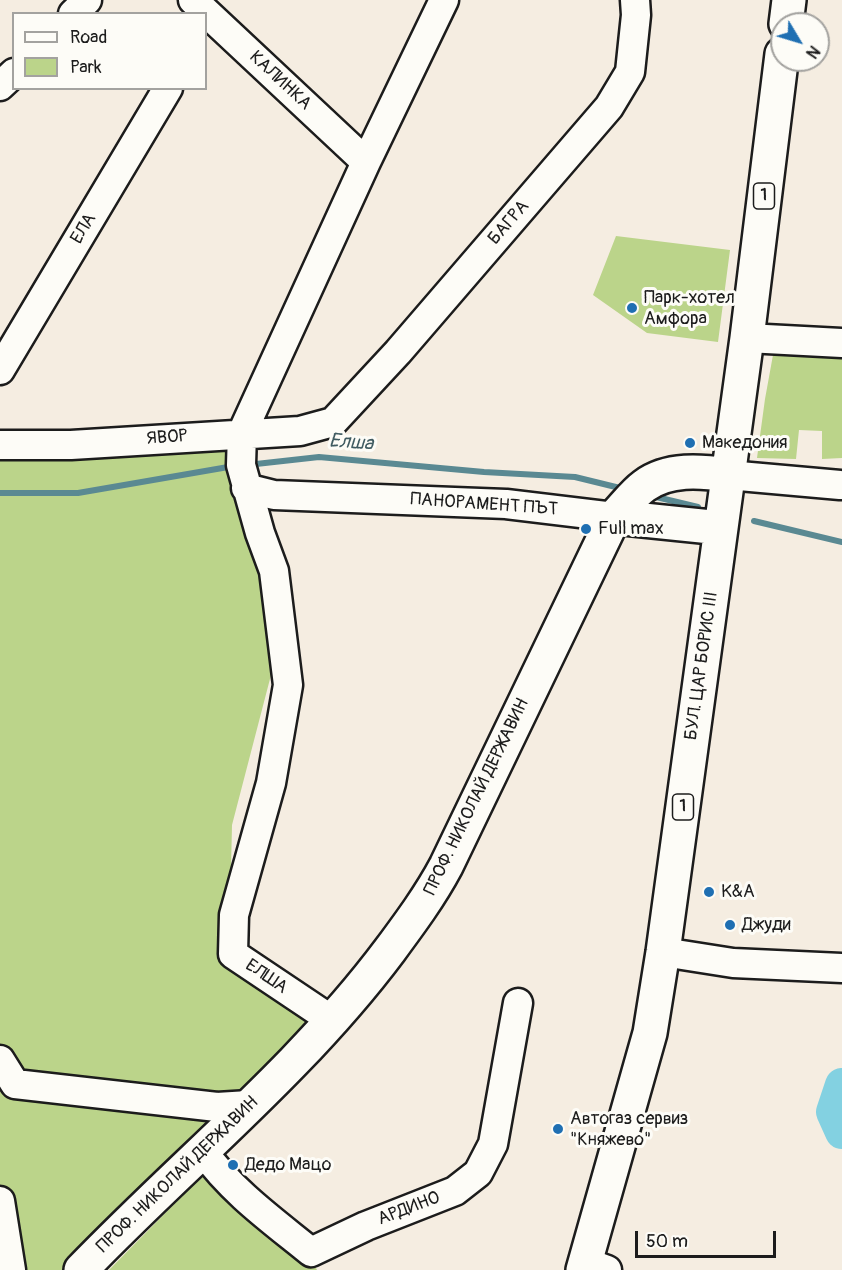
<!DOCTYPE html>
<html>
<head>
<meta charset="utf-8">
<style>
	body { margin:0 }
	#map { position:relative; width:842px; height:1270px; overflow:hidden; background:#f5ede1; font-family:Pangolin,sans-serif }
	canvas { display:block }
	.legend { position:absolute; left:12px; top:12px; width:195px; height:78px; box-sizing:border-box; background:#fdfcf7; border:2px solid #a3a29f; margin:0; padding:8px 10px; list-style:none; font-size:18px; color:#1c1c1c }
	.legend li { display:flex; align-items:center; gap:12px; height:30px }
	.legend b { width:30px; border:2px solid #a3a29f }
	.north { position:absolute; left:770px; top:12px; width:60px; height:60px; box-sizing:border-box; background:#fdfcf7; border:2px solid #a3a29f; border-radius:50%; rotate:128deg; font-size:16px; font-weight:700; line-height:24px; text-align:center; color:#1c1c1c }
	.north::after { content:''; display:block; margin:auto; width:21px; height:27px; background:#1f6fb2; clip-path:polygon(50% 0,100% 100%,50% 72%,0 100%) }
	.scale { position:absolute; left:635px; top:1231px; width:141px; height:27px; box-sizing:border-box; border:3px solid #1c1c1c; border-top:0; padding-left:8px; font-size:18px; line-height:21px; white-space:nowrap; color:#1c1c1c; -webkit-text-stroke:4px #fdfcf7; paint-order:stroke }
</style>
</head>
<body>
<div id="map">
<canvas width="842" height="1270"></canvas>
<ul class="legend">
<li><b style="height:8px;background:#fdfcf7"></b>Road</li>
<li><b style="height:16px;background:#bbd48a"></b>Park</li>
</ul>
<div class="north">N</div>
<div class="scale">50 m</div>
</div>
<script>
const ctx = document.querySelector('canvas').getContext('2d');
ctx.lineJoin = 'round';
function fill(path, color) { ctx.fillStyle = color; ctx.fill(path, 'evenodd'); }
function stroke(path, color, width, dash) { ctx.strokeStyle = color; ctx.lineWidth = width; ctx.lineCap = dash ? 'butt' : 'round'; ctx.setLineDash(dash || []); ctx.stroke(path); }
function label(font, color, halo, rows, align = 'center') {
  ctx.font = font + ' Pangolin,sans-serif'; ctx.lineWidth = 6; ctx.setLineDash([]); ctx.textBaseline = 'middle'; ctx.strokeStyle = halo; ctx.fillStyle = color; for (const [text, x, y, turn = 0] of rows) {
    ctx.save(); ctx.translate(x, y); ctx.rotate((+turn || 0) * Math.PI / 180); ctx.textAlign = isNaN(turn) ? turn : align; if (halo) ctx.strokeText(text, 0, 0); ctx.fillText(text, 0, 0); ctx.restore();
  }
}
const green = new Path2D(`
	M 616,236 L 730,250 L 718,342 L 647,333 L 593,295 Z
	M 775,344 L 810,347 L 813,357 L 842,358 L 842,458 L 822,459 L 822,431 L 799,430 L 796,459 L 757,458 L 765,399 Z
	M 224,440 L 260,564 L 271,675 L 232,825 L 229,956 L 317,1014 L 66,1270 L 0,1270 L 0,457 Z
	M 207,1171 L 316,1268 L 317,1270 L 109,1270 Z`);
const stream = new Path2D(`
	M 247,465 L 319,457 L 484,472 L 575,477 L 624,489
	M 0,493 L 78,493 L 234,466
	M 652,496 L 698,507
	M 754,521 L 842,542`);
const river = new Path2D(`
	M 842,1085 L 833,1112 L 842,1132`);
const minor = new Path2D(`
	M 193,0 L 366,162
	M 73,14 L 87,0
	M 0,86 L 14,73
	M 747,338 L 842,343
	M 0,370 L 168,88
	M 0,445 L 71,445 L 300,431 L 333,422 L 398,352 L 609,107 L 630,72 L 636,15 L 635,0
	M 728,475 L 840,485
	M 246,488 L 274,495 L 506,504 L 614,517
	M 663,952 L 733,963 L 842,968
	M 333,1021 L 233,954 L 234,915 L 271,783 L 288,685 L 274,571 L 260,533 L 241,465 L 242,433 L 366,162 L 444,0
	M 0,1060 L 15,1084
	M 15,1084 L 217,1107 L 249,1105
	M 203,1151 C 232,1192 273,1221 311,1252 L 366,1226 L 455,1191 L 478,1173 L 493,1144 L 518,1003
	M 0,1201 L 11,1270
	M 585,1262 L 607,1270`);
const major = new Path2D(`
	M 786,24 L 789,0
	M 614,517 L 721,528
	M 81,1270 C 184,1163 301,1069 390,950 C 410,923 430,896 446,866 L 614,517 C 624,507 633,494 644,486 C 668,468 701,471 728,475
	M 583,1270 L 650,1033 L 663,952 L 747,338 L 782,54`);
const markers = [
	[632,308,6,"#1f6fb2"],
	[690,443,6,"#1f6fb2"],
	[586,529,6,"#1f6fb2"],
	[709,892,6,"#1f6fb2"],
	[730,925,6,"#1f6fb2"],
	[558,1129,6,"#1f6fb2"],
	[233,1165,6,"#1f6fb2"]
];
const shields = [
	[764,196,21],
	[683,807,21]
];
const shieldNames = [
	["1",764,196],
	["1",683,807]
];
const streetNames = [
	["КАЛИНКА",280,81,43],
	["БАГРА",509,223,-49],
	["ЕЛА",84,229,-59],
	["ЯВОР",167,438,-4],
	["ПАНОРАМЕНТ ПЪТ",484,505,4],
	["БУЛ. ЦАР БОРИС III",702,666,-82],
	["ПРОФ. НИКОЛАЙ ДЕРЖАВИН",477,797,-64],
	["ЕЛША",266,977,34],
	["ПРОФ. НИКОЛАЙ ДЕРЖАВИН",178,1175,-44],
	["АРДИНО",409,1209,-21]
];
const poiNames = [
	["Парк-хотел",644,298],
	["Амфора",644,319],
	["Македония",702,443],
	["Full max",598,529],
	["K&A",721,892],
	["Джуди",742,925],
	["Автогаз сервиз",570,1119],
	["\"Княжево\"",570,1140],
	["Дедо Мацо",245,1165]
];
const waterNames = [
	["Елша",351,443,4]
];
fill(green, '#bbd48a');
stroke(stream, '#5a8992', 6);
stroke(river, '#83d1e1', 34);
stroke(minor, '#1c1c1c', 33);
stroke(major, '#1c1c1c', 38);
stroke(minor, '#fdfcf7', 28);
stroke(major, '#fdfcf7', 33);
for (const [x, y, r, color] of markers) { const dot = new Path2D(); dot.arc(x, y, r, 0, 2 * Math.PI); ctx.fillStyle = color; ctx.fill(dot); stroke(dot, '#fdfcf7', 2); }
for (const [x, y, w] of shields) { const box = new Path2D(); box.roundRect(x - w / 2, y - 13, w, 26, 4.5); ctx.fillStyle = '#fdfcf7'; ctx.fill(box); stroke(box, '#1c1c1c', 1.5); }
label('bold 16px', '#1c1c1c', null, shieldNames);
label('18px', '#1c1c1c', '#fdfcf7', streetNames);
label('18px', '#1c1c1c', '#fdfcf7', poiNames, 'left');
label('italic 20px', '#405b61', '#fdfcf7', waterNames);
</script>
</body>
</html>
